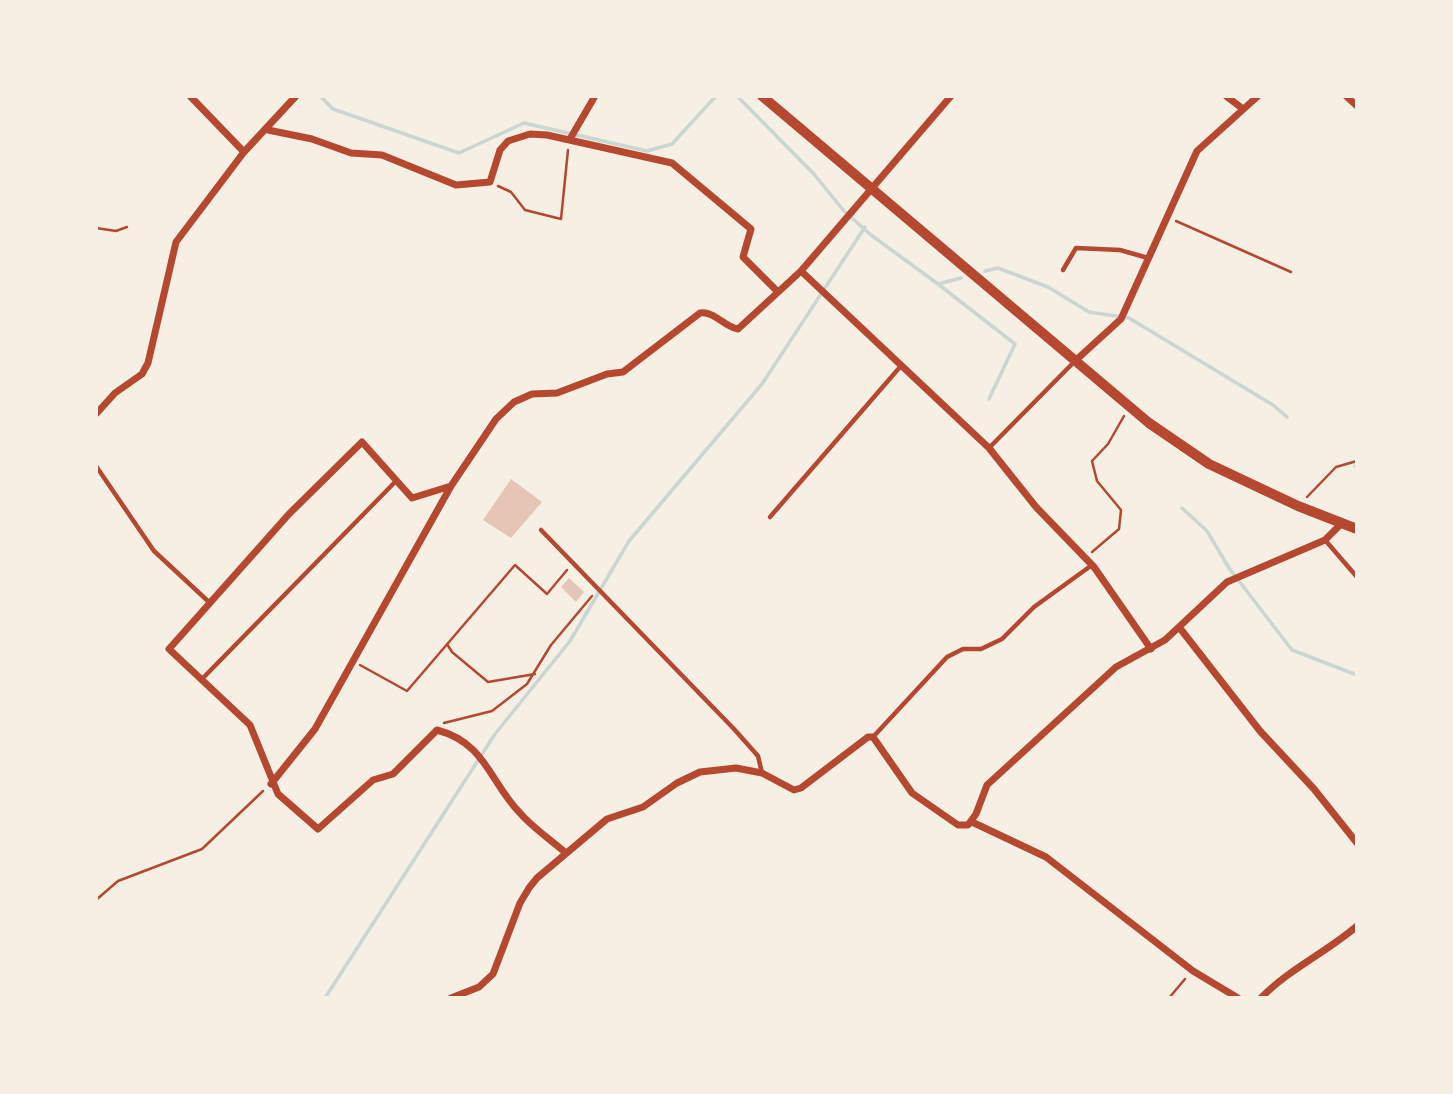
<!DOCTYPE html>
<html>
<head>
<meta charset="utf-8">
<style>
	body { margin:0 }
	#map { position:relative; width:1453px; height:1094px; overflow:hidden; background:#f6efe4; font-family:Literata,serif }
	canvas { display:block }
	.frame { position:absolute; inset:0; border:98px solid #f6efe4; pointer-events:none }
</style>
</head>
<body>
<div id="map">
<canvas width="1453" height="1094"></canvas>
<div class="frame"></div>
</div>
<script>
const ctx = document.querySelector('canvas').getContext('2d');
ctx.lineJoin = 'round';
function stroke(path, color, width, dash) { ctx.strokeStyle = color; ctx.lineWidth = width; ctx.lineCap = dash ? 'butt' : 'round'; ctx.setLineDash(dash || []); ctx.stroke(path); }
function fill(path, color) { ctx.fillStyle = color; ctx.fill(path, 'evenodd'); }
const stream = new Path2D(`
	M 320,96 L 333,109 L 459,153 L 524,123 L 647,151 L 672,144 L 716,96
	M 737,96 L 813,173 L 844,211 L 871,235 L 938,284 L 961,278
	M 985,271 L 998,268 L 1048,287 L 1089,312 L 1129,318 L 1273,405 L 1287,417
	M 938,284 L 1015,344 L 989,399
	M 1355,466 L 1357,467
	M 1182,508 L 1207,531 L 1229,568 L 1292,650 L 1357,675
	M 325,998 L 495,734 L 570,641 L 629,541 L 762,384 L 865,227`);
const building = new Path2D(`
	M 511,479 L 542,502 L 511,538 L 483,520 Z
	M 569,578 L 584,592 L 576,602 L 561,587 Z`);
const path = new Path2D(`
	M 498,186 L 511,192 L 525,210 L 561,219 L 568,150
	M 1176,221 L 1291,272
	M 96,228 L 116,231 L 127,227
	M 1307,497 L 1336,467 L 1357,461
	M 1092,552 L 1119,529 L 1121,510 L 1097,481 L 1092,461 L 1108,444 L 1124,416
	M 447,644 L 452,652 L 488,682 L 535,674
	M 360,665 L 407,691 L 515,565 L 547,594 L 567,570
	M 444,723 L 492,711 L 527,684 L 551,645 L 592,596
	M 96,900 L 118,881 L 202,849 L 263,791
	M 1169,998 L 1185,979`);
const service = new Path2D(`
	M 1063,270 L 1076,248 L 1120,250 L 1148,258
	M 989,448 L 1074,362
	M 96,466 L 154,551 L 210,603
	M 770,517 L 900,367
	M 541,530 L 734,729 L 758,756 L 762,773
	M 1325,540 L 1357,577
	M 202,679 L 397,480
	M 873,737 L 947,657 L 963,649 L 981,649 L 1002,639 L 1034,607 L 1092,565`);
const minor = new Path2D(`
	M 190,96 L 244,152
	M 1226,96 L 1243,109
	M 1346,96 L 1357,106
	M 268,130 L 312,139 L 351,153 L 382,155 L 456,185 L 490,182 L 500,150 L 508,141 L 530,134 L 547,135 L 672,163 L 751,229 L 743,257 L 777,291
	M 570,139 L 595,96
	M 801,271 L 989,448 L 1036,507 L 1094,567 L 1151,649
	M 1075,361 L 1121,319 L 1197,151 L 1258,96
	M 96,414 L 115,393 L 142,374 L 148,363 L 176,242 L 244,152 L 296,96
	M 1179,627 L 1260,731 L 1314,789 L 1357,843
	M 271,784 L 315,729 L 451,486
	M 972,822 L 1046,857 L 1193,971 L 1238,998
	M 566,853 C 551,840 533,828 520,813 C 489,781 486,743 437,730 L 393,774 L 373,780 L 318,829 L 278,794 L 250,725 L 169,649 L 289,514 L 362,442 L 412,498 L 451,486 L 496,419 L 514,402 L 532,394 L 557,393 L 607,374 L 623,372 L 700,313 C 715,311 724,327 738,329 L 801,271 L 951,96
	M 451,998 L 479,987 L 493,974 L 520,903 L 529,888 L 537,878 L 607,819 L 643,807 L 677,783 L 700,772 L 736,768 L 762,773 L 794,790 L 801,788 L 868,737 L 873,737 L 912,793 L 958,825 L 968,825 L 976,814 L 987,785 L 1116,667 L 1165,640 L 1227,582 L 1325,540 L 1342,523
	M 1261,998 C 1289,969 1327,952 1357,926`);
const secondary = new Path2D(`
	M 762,96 L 1149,423 L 1209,464 L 1298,506 L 1357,529`);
stroke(stream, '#c9d6d2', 3.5);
fill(building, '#e6c5b7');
stroke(path, '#b5482f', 2.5);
stroke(service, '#b5482f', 4.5);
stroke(minor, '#b5482f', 7);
stroke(secondary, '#b5482f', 10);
</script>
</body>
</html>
